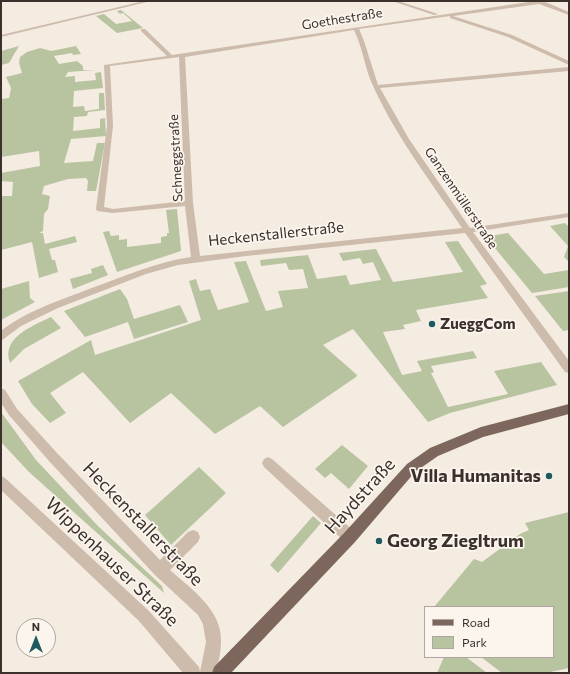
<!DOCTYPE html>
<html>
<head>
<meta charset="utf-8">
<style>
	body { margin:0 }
	#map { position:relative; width:570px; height:674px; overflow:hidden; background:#f4ebe1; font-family:Commissioner,sans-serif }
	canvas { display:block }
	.frame { position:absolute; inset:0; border:2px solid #3b302b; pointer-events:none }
	.legend { position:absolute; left:424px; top:606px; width:130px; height:52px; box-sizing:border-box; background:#fbf5ee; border:1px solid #aea6a0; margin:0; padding:5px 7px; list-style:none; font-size:12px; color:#3b302b }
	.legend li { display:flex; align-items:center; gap:8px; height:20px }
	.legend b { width:20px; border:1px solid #aea6a0 }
	.north { position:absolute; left:16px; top:618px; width:40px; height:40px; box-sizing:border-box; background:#fbf5ee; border:1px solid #aea6a0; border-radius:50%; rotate:0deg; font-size:11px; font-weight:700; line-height:16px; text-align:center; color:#3b302b }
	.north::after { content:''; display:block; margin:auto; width:14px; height:18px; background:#1f5a5e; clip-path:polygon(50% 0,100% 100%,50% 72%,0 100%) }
</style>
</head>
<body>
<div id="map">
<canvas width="570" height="674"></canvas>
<div class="frame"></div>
<ul class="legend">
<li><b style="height:5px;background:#7d675c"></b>Road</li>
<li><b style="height:11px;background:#b8c4a0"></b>Park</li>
</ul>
<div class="north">N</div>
</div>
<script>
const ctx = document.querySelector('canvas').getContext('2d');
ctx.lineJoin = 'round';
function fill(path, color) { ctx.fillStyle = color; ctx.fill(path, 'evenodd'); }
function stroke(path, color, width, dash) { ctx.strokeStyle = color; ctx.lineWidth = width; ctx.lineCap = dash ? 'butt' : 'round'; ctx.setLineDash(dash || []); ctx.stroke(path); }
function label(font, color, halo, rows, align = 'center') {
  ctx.font = font + ' Commissioner,sans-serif'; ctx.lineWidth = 3.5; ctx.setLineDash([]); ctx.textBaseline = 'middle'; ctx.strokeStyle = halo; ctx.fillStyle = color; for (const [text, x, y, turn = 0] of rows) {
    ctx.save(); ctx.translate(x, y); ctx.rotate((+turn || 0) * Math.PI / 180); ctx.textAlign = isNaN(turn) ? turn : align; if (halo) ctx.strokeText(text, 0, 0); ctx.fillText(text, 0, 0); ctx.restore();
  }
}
const green = new Path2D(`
	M 121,10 L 143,28 L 117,33 L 96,16 L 104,14 L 116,24 L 132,21 L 123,13 L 120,14 L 117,11 Z
	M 19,46 L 9,63 L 1,65 L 1,51 Z
	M 76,46 L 81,54 L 73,55 L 72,53 L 54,56 L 59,64 L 77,61 L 83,66 L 83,70 L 96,70 L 68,72 L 65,77 L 75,76 L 75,82 L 96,80 L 95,73 L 101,72 L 103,88 L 74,91 L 73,107 L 84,106 L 85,111 L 99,109 L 99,93 L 104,93 L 105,110 L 88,112 L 87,116 L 74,117 L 73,131 L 100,128 L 100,119 L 105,118 L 106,136 L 71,139 L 64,163 L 93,161 L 97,143 L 105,143 L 96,191 L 87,191 L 88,181 L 86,178 L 68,179 L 44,186 L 42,194 L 50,196 L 48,209 L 44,214 L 43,231 L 39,233 L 43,233 L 45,244 L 75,236 L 77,242 L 49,249 L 52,260 L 55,260 L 58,272 L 39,278 L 32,242 L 1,250 L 1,196 L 12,196 L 13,182 L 1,181 L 1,173 L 40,166 L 39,151 L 1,157 L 1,99 L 9,98 L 11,88 L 6,77 L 22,73 L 19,63 L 20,57 L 27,52 L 40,48 L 51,51 Z
	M 177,209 L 181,251 L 117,272 L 103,232 L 109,231 L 111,236 L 119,235 L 119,240 L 127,239 L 127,247 L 161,243 L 161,237 L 167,236 L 167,233 L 169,233 L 166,210 Z
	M 565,223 L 569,227 L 569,262 L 564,257 L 568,246 L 550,226 Z
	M 508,233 L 544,274 L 569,270 L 569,287 L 532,293 L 489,241 L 490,236 Z
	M 458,241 L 487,284 L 480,286 L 488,298 L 416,310 L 421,321 L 403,325 L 405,329 L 383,332 L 402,375 L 422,371 L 417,361 L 473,351 L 477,358 L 431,366 L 434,372 L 431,373 L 448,407 L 508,394 L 494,371 L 541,362 L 557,385 L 450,413 L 428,422 L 353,329 L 323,345 L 357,375 L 356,377 L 283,427 L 260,406 L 215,434 L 171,393 L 130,423 L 83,372 L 50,393 L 66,413 L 50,423 L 32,404 L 18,381 L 91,340 L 95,355 L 201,320 L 189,281 L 196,279 L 200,291 L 210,289 L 218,310 L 249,302 L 234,262 L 246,261 L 266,311 L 283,307 L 278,291 L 308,288 L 303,269 L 289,270 L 286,263 L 261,266 L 260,260 L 308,255 L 317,279 L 346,275 L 350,285 L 381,280 L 373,262 L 363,264 L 360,258 L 343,261 L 339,253 L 376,249 L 393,282 L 463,272 L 445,242 Z
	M 103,265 L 108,275 L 73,289 L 70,279 L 92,273 L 91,269 Z
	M 29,281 L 30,298 L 35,302 L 1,320 L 1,289 Z
	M 120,289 L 127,299 L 134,319 L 180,305 L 188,322 L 134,339 L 128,322 L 85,337 L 64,311 Z
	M 569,291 L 569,330 L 563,331 L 535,296 Z
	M 51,317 L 61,328 L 24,349 L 10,363 C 1,337 33,326 51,317 Z
	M 1,412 L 36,460 L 98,526 L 162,586 L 164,593 L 29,472 L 1,442 Z
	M 342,445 L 368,466 L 349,489 L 331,473 L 325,478 L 315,469 Z
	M 199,467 L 226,493 L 171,545 L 145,515 Z
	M 569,512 L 569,668 L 546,673 L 502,673 L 481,657 L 553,657 L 553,607 L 434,607 L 474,559 L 482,562 L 520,534 L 529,530 L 525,523 Z
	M 313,516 L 321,523 L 278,573 L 270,565 Z
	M 444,657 L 466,657 L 487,673 L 437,673 Z`);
const minor = new Path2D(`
	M 144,1 L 151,1 L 1,37 L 1,35 Z
	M 392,1 L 398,1 L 438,14 L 434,15 Z
	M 535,1 L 543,1 L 569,12 L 569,15 L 539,4 L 453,16 L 512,35 L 569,61 L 569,65 L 508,37 L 450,18 L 450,16 L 359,29 L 364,41 L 378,85 L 569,67 L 569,71 L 380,88 L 409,139 L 470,228 L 569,213 L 569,217 L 473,232 L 569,361 L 569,373 L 565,372 L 465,233 L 246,256 L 178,265 L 146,274 L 58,308 L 21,326 L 1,341 L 1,331 C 26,311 59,301 89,289 C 122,277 156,262 191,257 L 185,206 L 113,213 L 97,211 L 96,209 L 107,126 L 104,65 L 167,56 L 141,31 L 141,29 L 145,29 L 172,55 ZM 354,30 C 363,48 365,70 374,88 C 397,138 432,183 462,228 L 200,256 L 193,203 L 185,57 ZM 179,57 L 185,201 L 113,209 L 104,207 L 113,126 L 110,66 Z
	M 1,388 L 5,390 L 17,409 L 57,453 L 160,560 L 188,532 L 193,530 L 198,532 L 200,537 L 198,542 L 170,570 C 191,589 223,610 221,643 C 221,653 218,663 216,673 L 183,673 L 139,621 L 1,490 L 1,476 L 5,478 L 149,611 L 199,667 L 200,672 L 206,642 L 203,624 L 198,615 L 155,575 L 49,461 L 9,415 L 1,403 Z
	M 268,457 L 272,459 L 355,532 L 357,537 L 355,542 L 350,544 L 345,542 L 264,467 L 262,463 L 264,459 Z`);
const major = new Path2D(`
	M 569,404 L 569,414 L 483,437 L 438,456 L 415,472 L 355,542 L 231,673 L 212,673 L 214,667 L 345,532 L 407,464 L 430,448 L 481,427 Z`);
const markers = [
	[432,324,4,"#1f5a5e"],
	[549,476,4,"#1f5a5e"],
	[379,541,4,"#1f5a5e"]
];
const farStreetnames = [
	["Goethestraße",342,19,-9],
	["Schneggstraße",176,158,-93],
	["Ganzenmüllerstraße",461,198,56]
];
const streetNames = [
	["Heckenstallerstraße",276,234,-6]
];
const poiNames = [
	["ZueggCom",440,324]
];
const nearPoinames = [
	["Villa Humanitas",541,476],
	["Georg Ziegltrum",387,541,"left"]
];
const nearStreetnames = [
	["Haydstraße",360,496,-48],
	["Heckenstallerstraße",143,524,46],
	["Wippenhauser Straße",112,562,44]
];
fill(green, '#b8c4a0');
fill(minor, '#cdbbac');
fill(major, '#7d675c');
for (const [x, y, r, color] of markers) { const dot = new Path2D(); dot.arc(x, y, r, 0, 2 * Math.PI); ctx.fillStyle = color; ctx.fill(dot); stroke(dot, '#fbf5ee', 1.5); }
label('13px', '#3b302b', '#fbf5ee', farStreetnames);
label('15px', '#3b302b', '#fbf5ee', streetNames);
label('bold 15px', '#3b302b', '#fbf5ee', poiNames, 'left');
label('bold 18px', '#3b302b', '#fbf5ee', nearPoinames, 'right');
label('18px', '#3b302b', '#fbf5ee', nearStreetnames);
</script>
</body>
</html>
